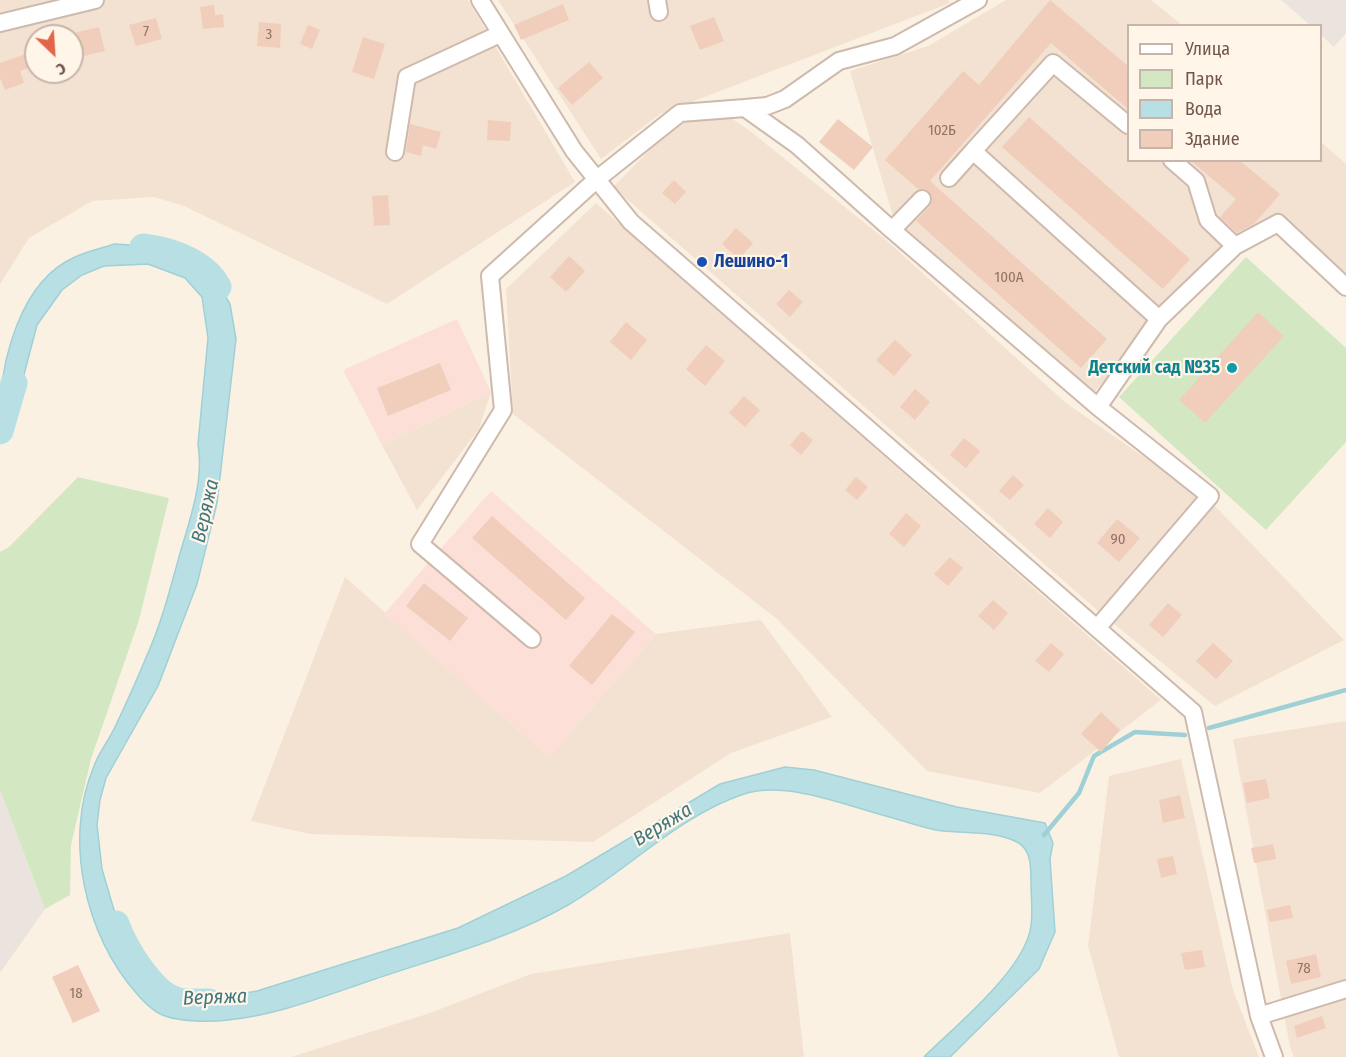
<!DOCTYPE html>
<html>
<head>
<meta charset="utf-8">
<style>
	body { margin:0 }
	#map { position:relative; width:1346px; height:1057px; overflow:hidden; background:#fbf1e3; font-family:"Fira Sans Condensed",sans-serif }
	canvas { display:block }
	.legend { position:absolute; left:1127px; top:24px; width:195px; height:138px; box-sizing:border-box; background:#fff5e9; border:2px solid #c7b5a9; margin:0; padding:8px 10px; list-style:none; font-size:18px; color:#73564a }
	.legend li { display:flex; align-items:center; gap:12px; height:30px }
	.legend b { width:30px; border:2px solid #c7b5a9 }
	.north { position:absolute; left:24px; top:24px; width:60px; height:60px; box-sizing:border-box; background:#fff5e9; border:2px solid #c7b5a9; border-radius:50%; rotate:155deg; font-size:16px; font-weight:700; line-height:24px; text-align:center; color:#73564a }
	.north::after { content:''; display:block; margin:auto; width:21px; height:27px; background:#e2654b; clip-path:polygon(50% 0,100% 100%,50% 72%,0 100%) }
</style>
</head>
<body>
<div id="map">
<canvas width="1346" height="1057"></canvas>
<ul class="legend">
<li><b style="height:8px;background:#fff"></b>Улица</li>
<li><b style="height:16px;background:#d3e8c2"></b>Парк</li>
<li><b style="height:16px;background:#b8e0e4"></b>Вода</li>
<li><b style="height:16px;background:#f0cebb"></b>Здание</li>
</ul>
<div class="north">С</div>
</div>
<script>
const ctx = document.querySelector('canvas').getContext('2d');
ctx.lineJoin = 'round';
function fill(path, color) { ctx.fillStyle = color; ctx.fill(path, 'evenodd'); }
function stroke(path, color, width, dash) { ctx.strokeStyle = color; ctx.lineWidth = width; ctx.lineCap = dash ? 'butt' : 'round'; ctx.setLineDash(dash || []); ctx.stroke(path); }
function label(font, color, halo, rows, align = 'center') {
  ctx.font = font + ' "Fira Sans Condensed",sans-serif'; ctx.lineWidth = 4.5; ctx.setLineDash([]); ctx.textBaseline = 'middle'; ctx.strokeStyle = halo; ctx.fillStyle = color; for (const [text, x, y, turn = 0] of rows) {
    ctx.save(); ctx.translate(x, y); ctx.rotate((+turn || 0) * Math.PI / 180); ctx.textAlign = isNaN(turn) ? turn : align; if (halo) ctx.strokeText(text, 0, 0); ctx.fillText(text, 0, 0); ctx.restore();
  }
}
const residential = new Path2D(`
	M 0,0 L 468,0 L 575,182 L 387,304 L 184,206 L 154,197 L 92,201 L 29,238 L 0,284 ZM 36,36 L 72,36 L 72,72 L 36,72 Z
	M 498,0 L 948,0 L 950,3 L 660,114 L 601,159 Z
	M 1006,0 L 1151,0 L 1182,25 L 1128,26 L 1128,160 L 1320,160 L 1321,142 L 1346,164 L 1346,276 L 1280,217 L 1222,247 L 1089,398 L 894,220 L 850,71 L 928,46 Z
	M 716,117 L 731,118 L 750,131 L 886,240 L 1066,403 L 1216,507 L 1344,640 L 1215,706 L 1097,610 L 613,187 L 671,129 L 685,121 Z
	M 596,203 L 1161,700 L 1040,793 L 927,771 L 777,619 L 513,414 L 506,289 Z
	M 491,392 L 479,429 L 417,510 L 382,445 Z
	M 345,577 L 549,757 L 656,634 L 761,620 L 832,717 L 731,753 L 593,842 L 310,834 L 251,821 Z
	M 1346,721 L 1346,1057 L 1294,1057 L 1290,1047 L 1233,739 Z
	M 1181,759 L 1233,990 L 1259,1057 L 1119,1057 L 1088,946 L 1109,776 Z
	M 790,933 L 804,1057 L 291,1057 L 430,1013 L 531,974 Z`);
const commercial = new Path2D(`
	M 457,319 L 491,392 L 382,445 L 343,370 Z
	M 491,491 L 656,634 L 549,757 L 384,614 Z`);
const industrial = new Path2D(`
	M 1281,0 L 1346,0 L 1346,33 L 1334,47 L 1321,35 L 1320,26 L 1310,25 Z
	M 0,790 L 45,909 L 0,973 Z`);
const green = new Path2D(`
	M 1246,257 L 1346,348 L 1346,442 L 1266,530 L 1119,397 Z
	M 78,477 L 169,498 L 139,620 L 91,759 L 71,845 L 70,895 L 45,909 L 0,790 L 0,552 L 9,547 Z`);
const water = new Path2D(`
	M 115,244 L 145,246 L 177,256 L 211,272 L 230,304 L 236,339 L 217,503 L 197,584 L 158,686 L 106,778 L 100,800 L 97,825 L 102,869 L 121,934 L 132,958 L 170,998 L 199,1001 L 257,991 L 458,928 L 566,876 L 720,784 L 785,767 L 814,770 L 957,807 L 1045,823 L 1053,843 L 1050,859 L 1055,932 L 1039,969 L 950,1057 L 924,1057 C 955,1026 1025,970 1031,926 C 1033,912 1031,896 1031,881 C 1031,867 1031,849 1017,842 C 994,830 961,834 936,830 C 922,827 907,822 893,818 C 850,807 787,780 744,794 C 678,816 627,871 568,905 C 509,939 440,957 375,979 C 327,995 279,1015 228,1020 C 211,1022 182,1022 165,1016 C 155,1013 144,1002 137,994 C 85,936 63,839 94,766 C 99,752 109,740 115,727 C 127,702 138,677 148,653 C 163,619 171,585 181,550 C 191,516 204,479 198,444 L 208,338 L 202,297 L 185,278 L 148,264 L 104,266 L 82,275 L 62,290 L 37,325 L 11,424 L 0,416 C 0,362 20,281 75,257 C 88,251 102,248 115,244 Z`);
const stream = new Path2D(`
	M 1209,728 L 1346,690
	M 1044,835 L 1079,793 L 1094,756 L 1135,732 L 1185,735`);
const river = new Path2D(`
	M 143,247 C 170,250 205,262 218,287
	M 0,431 L 14,383
	M 116,924 C 124,946 151,993 176,1000 C 185,1003 199,1002 209,1002`);
const building = new Path2D(`
	M 1050,0 L 1128,66 L 1128,109 L 1051,43 L 930,181 L 1107,339 L 1081,368 L 916,221 L 930,206 L 932,196 L 925,189 L 918,189 L 885,160 L 963,71 L 979,85 Z
	M 563,4 L 569,20 L 521,40 L 514,25 Z
	M 214,5 L 215,15 L 223,14 L 224,27 L 203,29 L 200,7 Z
	M 714,17 L 724,41 L 700,50 L 690,26 Z
	M 156,18 L 162,39 L 136,46 L 129,25 Z
	M 259,22 L 281,24 L 280,48 L 257,46 Z
	M 308,25 L 320,30 L 312,49 L 300,44 Z
	M 99,27 L 105,51 L 80,57 L 74,33 Z
	M 363,37 L 385,44 L 374,79 L 352,72 Z
	M 26,54 L 31,67 L 20,71 L 24,83 L 5,90 L 0,78 L 0,63 Z
	M 589,62 L 603,78 L 572,105 L 558,88 Z
	M 1029,117 L 1190,259 L 1163,289 L 1002,147 Z
	M 838,119 L 873,147 L 854,170 L 819,142 Z
	M 488,120 L 511,122 L 510,141 L 487,140 Z
	M 410,124 L 441,132 L 436,149 L 423,145 L 421,156 L 406,152 Z
	M 1190,160 L 1239,160 L 1280,194 L 1255,223 L 1237,233 L 1220,217 L 1236,199 Z
	M 674,180 L 686,192 L 675,204 L 662,193 Z
	M 388,195 L 390,225 L 374,226 L 372,196 Z
	M 736,228 L 753,243 L 739,259 L 722,244 Z
	M 569,256 L 585,271 L 566,292 L 550,277 Z
	M 789,290 L 803,302 L 790,317 L 776,304 Z
	M 1258,312 L 1284,336 L 1205,423 L 1179,400 Z
	M 626,322 L 647,340 L 631,360 L 610,342 Z
	M 895,340 L 912,355 L 894,376 L 876,360 Z
	M 706,345 L 725,361 L 705,386 L 686,369 Z
	M 440,363 L 451,390 L 388,416 L 377,388 Z
	M 915,389 L 930,402 L 915,420 L 900,407 Z
	M 744,396 L 760,410 L 745,427 L 729,413 Z
	M 802,431 L 813,440 L 801,455 L 790,445 Z
	M 964,438 L 980,451 L 966,468 L 950,455 Z
	M 1013,475 L 1024,485 L 1010,500 L 999,491 Z
	M 856,477 L 868,487 L 857,500 L 845,490 Z
	M 1048,508 L 1063,522 L 1050,538 L 1034,524 Z
	M 906,513 L 921,526 L 904,547 L 889,534 Z
	M 492,516 L 585,598 L 566,620 L 472,538 Z
	M 1117,519 L 1140,538 L 1119,562 L 1097,543 Z
	M 950,557 L 963,568 L 948,586 L 934,574 Z
	M 424,583 L 468,618 L 450,641 L 406,606 Z
	M 993,600 L 1008,613 L 994,630 L 978,616 Z
	M 1168,603 L 1182,615 L 1163,637 L 1149,625 Z
	M 612,614 L 635,632 L 592,685 L 569,666 Z
	M 1051,643 L 1064,654 L 1049,672 L 1035,661 Z
	M 1213,643 L 1233,661 L 1216,679 L 1196,661 Z
	M 1101,712 L 1120,730 L 1101,752 L 1081,734 Z
	M 1266,779 L 1270,798 L 1247,803 L 1243,783 Z
	M 1180,795 L 1185,818 L 1163,823 L 1159,800 Z
	M 1273,844 L 1276,859 L 1254,863 L 1251,848 Z
	M 1173,856 L 1177,874 L 1161,878 L 1157,859 Z
	M 1290,905 L 1293,918 L 1270,922 L 1267,910 Z
	M 1202,950 L 1205,967 L 1185,970 L 1181,953 Z
	M 1316,954 L 1321,977 L 1291,984 L 1286,961 Z
	M 78,965 L 100,1011 L 73,1023 L 52,977 Z
	M 1322,1016 L 1326,1028 L 1297,1038 L 1294,1026 Z`);
const minor = new Path2D(`
	M 480,0 L 574,151 L 631,222 L 1193,712 L 1259,1016 L 1274,1057
	M 657,0 L 659,12
	M 0,23 L 95,0
	M 745,108 L 767,106 L 785,99 L 839,61 L 895,46 L 978,0
	M 1128,125 L 1053,63 L 973,151 L 1159,319
	M 395,152 L 407,77 L 500,34
	M 1172,160 L 1196,181 L 1208,220 L 1235,246
	M 949,178 L 973,151
	M 892,230 L 1098,407
	M 1098,627 L 1210,496 L 1098,407 L 1159,319 L 1235,246 L 1278,223 L 1346,287
	M 532,639 L 420,544 L 503,410 L 490,276 L 596,180 L 680,113 L 745,108 L 797,145 L 892,230 L 922,199
	M 1259,1016 L 1346,989`);
const markers = [
	[702,262,6,"#1a4fb4"],
	[1232,368,6,"#0f9aa8"]
];
const numberNames = [
	["7",146,32],
	["3",269,35],
	["102Б",942,131],
	["100А",1009,278],
	["90",1118,540],
	["78",1304,969],
	["18",76,994]
];
const transitNames = [
	["Лешино-1",714,262]
];
const cultureNames = [
	["Детский сад №35",1220,368]
];
const waterNames = [
	["Веряжа",206,511,-77],
	["Веряжа",663,825,-31],
	["Веряжа",215,998,-2]
];
fill(residential, '#f3e2d1');
fill(commercial, '#fce0d7');
fill(industrial, '#ebe3dd');
fill(green, '#d3e8c2');
fill(water, '#b8e0e4');
stroke(water, '#9fd0d6', 1.5);
stroke(stream, '#9fd0d6', 4.5);
stroke(river, '#b8e0e4', 27);
fill(building, '#f0cebb');
stroke(minor, '#cebaad', 20);
stroke(minor, '#fff', 16);
for (const [x, y, r, color] of markers) { const dot = new Path2D(); dot.arc(x, y, r, 0, 2 * Math.PI); ctx.fillStyle = color; ctx.fill(dot); stroke(dot, '#fff5e9', 2); }
label('15px', '#927466', null, numberNames);
label('bold 18px', '#164399', '#fff5e9', transitNames, 'left');
label('bold 18px', '#0d838f', '#fff5e9', cultureNames, 'right');
label('italic 20px', '#41777f', '#fff5e9', waterNames);
</script>
</body>
</html>
